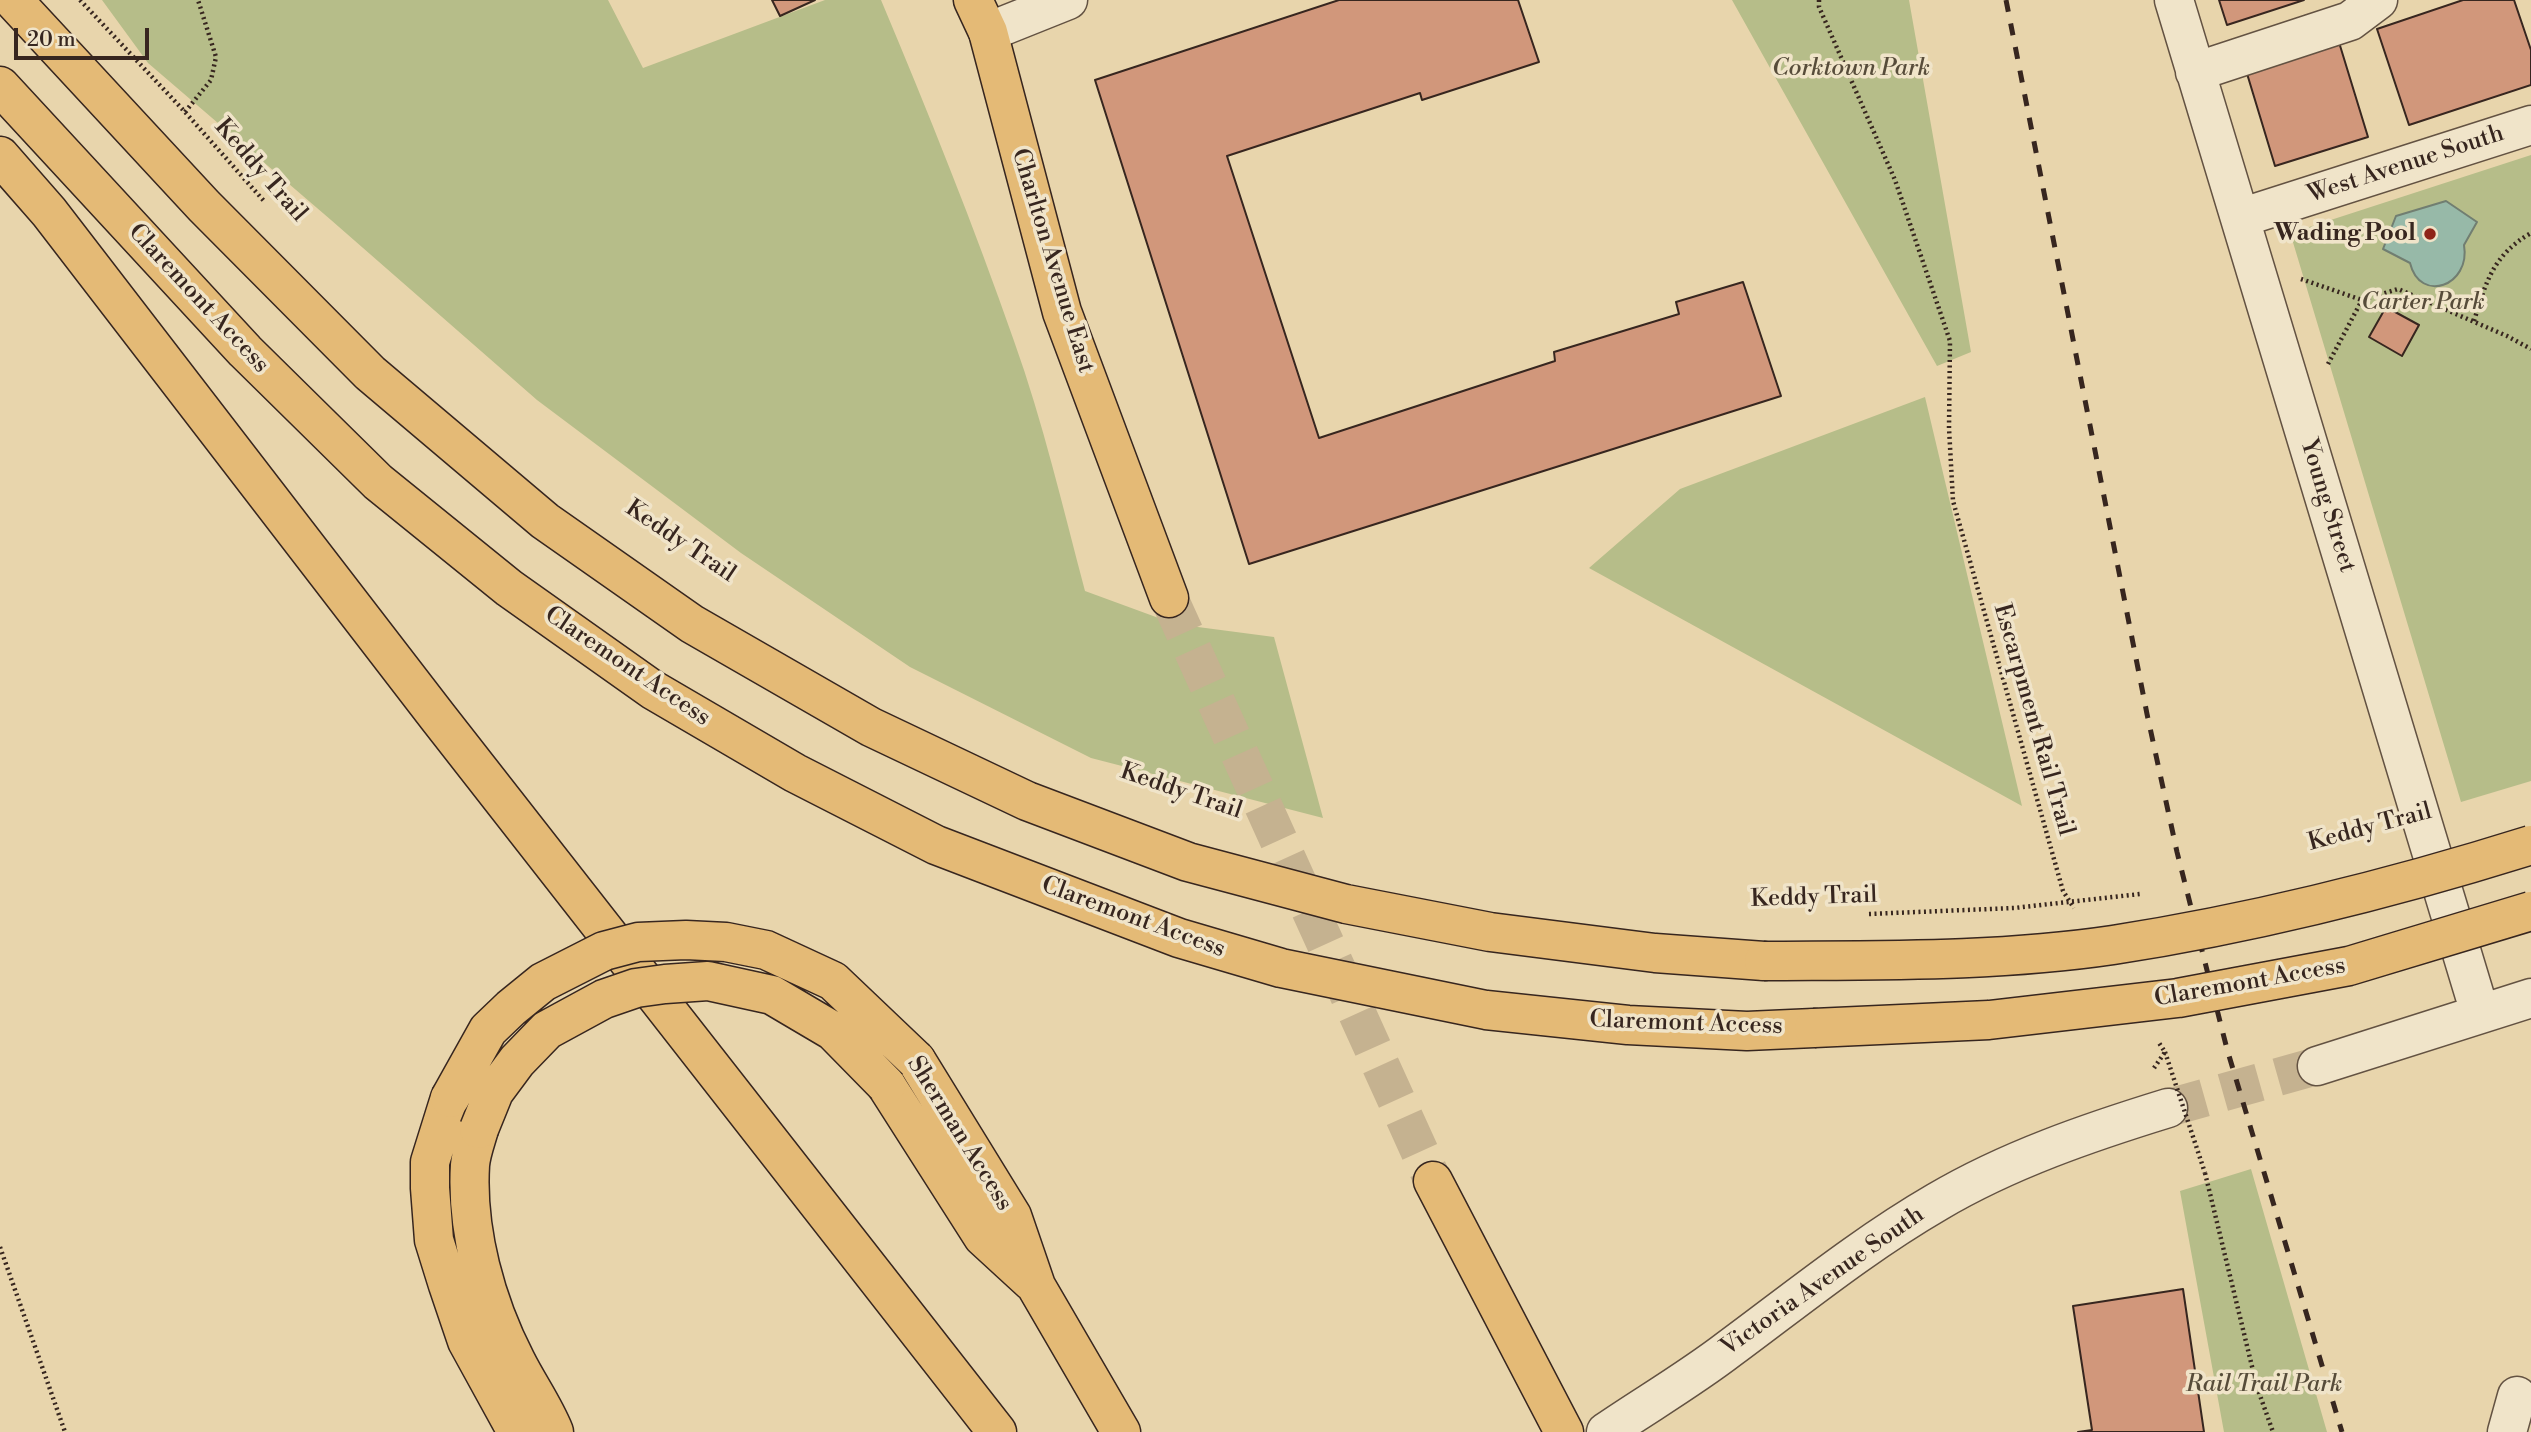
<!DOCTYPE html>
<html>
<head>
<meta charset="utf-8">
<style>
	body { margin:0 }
	#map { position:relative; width:2531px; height:1432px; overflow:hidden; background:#e8d5ac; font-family:"Libre Bodoni",serif }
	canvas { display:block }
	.scale { position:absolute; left:14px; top:28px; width:135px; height:32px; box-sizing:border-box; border:4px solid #37261f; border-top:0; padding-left:9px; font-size:21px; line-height:24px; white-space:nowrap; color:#37261f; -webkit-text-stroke:5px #f0e4c9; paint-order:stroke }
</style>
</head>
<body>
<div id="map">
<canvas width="2531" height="1432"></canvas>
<div class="scale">20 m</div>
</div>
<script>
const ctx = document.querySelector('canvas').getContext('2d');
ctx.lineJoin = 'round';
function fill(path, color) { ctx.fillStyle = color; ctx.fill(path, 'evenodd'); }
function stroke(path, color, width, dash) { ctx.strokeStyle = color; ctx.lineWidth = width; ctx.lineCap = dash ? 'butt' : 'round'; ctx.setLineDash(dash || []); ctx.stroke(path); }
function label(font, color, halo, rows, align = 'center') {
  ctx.font = font + ' "Libre Bodoni",serif'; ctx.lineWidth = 7; ctx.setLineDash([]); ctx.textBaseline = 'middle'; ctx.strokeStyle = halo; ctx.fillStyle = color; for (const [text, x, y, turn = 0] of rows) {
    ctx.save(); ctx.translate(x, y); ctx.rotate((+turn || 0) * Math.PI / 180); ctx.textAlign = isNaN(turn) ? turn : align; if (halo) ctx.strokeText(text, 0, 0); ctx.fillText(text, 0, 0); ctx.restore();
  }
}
const green = new Path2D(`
	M 102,0 L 608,0 L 643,68 L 825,0 L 881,0 C 928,112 974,226 1014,341 C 1043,422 1063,508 1085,591 L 1175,624 L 1274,637 L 1323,818 L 1091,758 L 910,667 L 741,553 L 537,400 L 331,220 L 148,63 Z
	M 1732,0 L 1909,0 L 1971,352 L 1937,366 Z
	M 2531,155 L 2531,781 L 2461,802 L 2292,239 L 2303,229 Z
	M 1925,397 L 2022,806 L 1589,568 L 1680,489 Z
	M 2251,1169 L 2327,1432 L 2224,1432 L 2180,1191 Z`);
const water = new Path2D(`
	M 2446,201 L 2477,222 L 2464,245 C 2471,286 2420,304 2410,263 L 2383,249 L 2396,216 Z`);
const building = new Path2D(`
	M 772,0 L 815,0 L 780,16 Z
	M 1339,0 L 1518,0 L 1539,62 L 1422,100 L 1420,93 L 1227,156 L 1319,438 L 1555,361 L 1554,352 L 1679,314 L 1676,302 L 1743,282 L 1781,396 L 1249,564 L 1095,80 Z
	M 2219,0 L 2304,0 L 2227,25 Z
	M 2463,0 L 2514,0 L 2531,50 L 2531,85 L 2409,125 L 2377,29 Z
	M 2338,39 L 2368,137 L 2275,166 L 2245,67 Z
	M 2386,307 L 2419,325 L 2402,356 L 2369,337 Z
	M 2183,1289 L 2204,1432 L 2078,1432 L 2092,1430 L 2073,1306 Z`);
const minorTunnel = new Path2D(`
	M 2168,1108 L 2317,1066`);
const majorTunnel = new Path2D(`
	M 1169,598 L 1433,1181`);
const path = new Path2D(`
	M 80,0 L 185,112 L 264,201
	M 1819,0 L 1819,7 L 1895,180 L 1950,341 L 1949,428 L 1953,501 L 2063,891 L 2074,908
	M 185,112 L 211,80 L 216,57 L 198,0
	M 2301,279 L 2362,300 L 2398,289 L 2507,336 L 2531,349
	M 2474,321 C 2486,282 2493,255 2531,233
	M 2328,364 L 2362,300
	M 2154,1068 L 2165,1052 L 2159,1043
	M 2205,1173 L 2257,1387 L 2273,1432
	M 0,1247 L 65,1432`);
const minor = new Path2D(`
	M 2174,0 L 2480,1013
	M 988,32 L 1068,0
	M 2195,72 L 2350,21 L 2378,0
	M 2240,218 L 2531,125
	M 2317,1066 L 2531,998
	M 1606,1432 C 1647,1404 1690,1379 1729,1349 C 1798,1298 1863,1245 1937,1202 C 2008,1160 2090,1132 2168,1108
	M 2507,1432 L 2517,1396`);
const major = new Path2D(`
	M 13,0 L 204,206 L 370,373 L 545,521 L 692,624 L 871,727 L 1027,801 L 1188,862 L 1346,904 L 1490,932 L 1655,953 L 1764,961
	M 973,0 L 988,32 L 1062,312 L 1169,598
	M 0,86 L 245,351 L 378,482 L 509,588 L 653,690 L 795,773 L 936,845 L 1179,938 L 1281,968 L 1486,1010 L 1628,1025 L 1747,1031 L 1814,1028
	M 0,156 L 49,212 L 437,716 L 997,1432
	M 916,1060 L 1012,1216 L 1036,1286 L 1121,1432
	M 886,1085 L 983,1237 L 1032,1282
	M 450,1098 L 430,1162 L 430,1188 L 434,1240 L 448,1285 L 467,1341 L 517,1432
	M 479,1129 C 476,1140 471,1153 470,1165 C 466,1231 486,1303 516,1361 C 528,1385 544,1407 554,1432
	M 1433,1181 L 1564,1432`);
const rail = new Path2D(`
	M 2006,0 L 2147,714 L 2177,852 L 2227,1049 L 2342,1432`);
const pathBridge = new Path2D(`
	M 1869,914 L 2014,908 L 2140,894
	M 2165,1052 L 2205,1173`);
const majorBridge = new Path2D(`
	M 1764,961 C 1880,960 1998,962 2113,945 C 2255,923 2394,888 2531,845
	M 1814,1028 L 1989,1020 L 2178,998 L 2349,966 L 2531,911
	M 450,1098 L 488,1030 L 511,1008 L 543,982 L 604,951 L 638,942 L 686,940 L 726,942 L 766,950 L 833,981 L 916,1060
	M 479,1129 L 494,1092 L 517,1061 L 547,1030 L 604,999 L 636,988 L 665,984 L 708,981 L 772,995 L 833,1031 L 886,1085`);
const markers = [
	[2430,234,7,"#8f2418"]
];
const parkNames = [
	["Corktown Park",1851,69],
	["Carter Park",2423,303],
	["Rail Trail Park",2264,1385]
];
const streetNames = [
	["West Avenue South",2406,165,-18],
	["Keddy Trail",260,171,49],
	["Charlton Avenue East",1052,261,73],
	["Claremont Access",198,299,47],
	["Young Street",2327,506,73],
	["Keddy Trail",680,542,34],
	["Claremont Access",627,667,34],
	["Escarpment Rail Trail",2033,720,74],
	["Keddy Trail",1181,792,19],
	["Keddy Trail",2370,828,-15],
	["Keddy Trail",1814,898,-2],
	["Claremont Access",1133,918,20],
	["Claremont Access",2250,983,-10],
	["Claremont Access",1686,1024,2],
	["Sherman Access",959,1134,58],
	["Victoria Avenue South",1823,1282,-35]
];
const poiNames = [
	["Wading Pool",2416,234]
];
fill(green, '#b6bd89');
fill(water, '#97b9a8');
stroke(water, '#717e71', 2);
fill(building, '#d1977b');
stroke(building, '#37261f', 2);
stroke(minorTunnel, '#c5b290', 38, [38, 19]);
stroke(majorTunnel, '#c5b290', 38, [38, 19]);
stroke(minor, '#635242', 41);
stroke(major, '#37261f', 41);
stroke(path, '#37261f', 4.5, [2, 3.5]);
stroke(minor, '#f0e4c9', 38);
stroke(major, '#e4ba76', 38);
stroke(rail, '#37261f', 5, [12, 12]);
stroke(majorBridge, '#37261f', 41, []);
stroke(pathBridge, '#37261f', 4.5, [2, 3.5]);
stroke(majorBridge, '#e4ba76', 38);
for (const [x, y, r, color] of markers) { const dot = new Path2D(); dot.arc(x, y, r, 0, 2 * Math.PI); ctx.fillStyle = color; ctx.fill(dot); stroke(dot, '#f0e4c9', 2.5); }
label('italic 24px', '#574c3a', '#f0e4c9', parkNames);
label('24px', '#37261f', '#f0e4c9', streetNames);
label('bold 24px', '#37261f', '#f0e4c9', poiNames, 'right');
</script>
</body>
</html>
